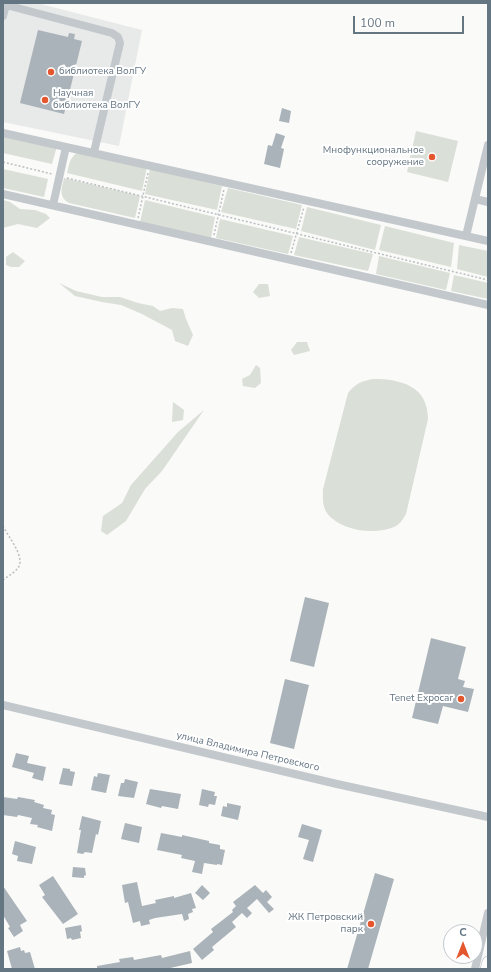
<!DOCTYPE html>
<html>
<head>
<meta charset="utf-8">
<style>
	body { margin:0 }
	#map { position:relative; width:491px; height:972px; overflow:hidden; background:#fafaf8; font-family:"Nunito Sans",sans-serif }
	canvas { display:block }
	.frame { position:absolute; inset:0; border:4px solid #657683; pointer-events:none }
	.north { position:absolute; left:443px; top:924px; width:40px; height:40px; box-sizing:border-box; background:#fff; border:1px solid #c1c8cd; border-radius:50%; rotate:0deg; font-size:11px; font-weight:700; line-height:16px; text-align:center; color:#657683 }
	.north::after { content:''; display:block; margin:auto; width:14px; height:18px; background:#e4572e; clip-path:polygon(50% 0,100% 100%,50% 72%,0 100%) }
	.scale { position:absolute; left:353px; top:16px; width:111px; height:18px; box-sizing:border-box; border:2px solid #657683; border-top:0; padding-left:5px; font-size:12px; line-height:14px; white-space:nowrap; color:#657683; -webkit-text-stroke:3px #fff; paint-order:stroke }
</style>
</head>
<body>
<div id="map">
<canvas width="491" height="972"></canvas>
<div class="frame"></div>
<div class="north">С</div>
<div class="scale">100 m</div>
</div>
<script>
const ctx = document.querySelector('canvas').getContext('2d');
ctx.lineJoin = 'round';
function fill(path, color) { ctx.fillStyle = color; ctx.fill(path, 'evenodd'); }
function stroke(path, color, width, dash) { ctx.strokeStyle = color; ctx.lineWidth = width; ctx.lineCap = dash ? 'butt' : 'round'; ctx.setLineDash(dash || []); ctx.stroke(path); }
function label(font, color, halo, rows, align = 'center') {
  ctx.font = font + ' "Nunito Sans",sans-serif'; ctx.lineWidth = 4; ctx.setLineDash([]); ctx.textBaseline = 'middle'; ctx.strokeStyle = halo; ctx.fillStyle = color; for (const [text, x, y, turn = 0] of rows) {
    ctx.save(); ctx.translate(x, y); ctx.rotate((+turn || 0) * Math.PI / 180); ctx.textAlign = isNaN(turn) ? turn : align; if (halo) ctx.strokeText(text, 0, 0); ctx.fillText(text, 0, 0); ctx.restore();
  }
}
const built = new Path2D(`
	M 3,3 L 37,3 L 142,30 L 119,146 L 3,122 Z`);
const green = new Path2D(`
	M 416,131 L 458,141 L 448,182 L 407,172 Z
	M 3,134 L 57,146 L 52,164 L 3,153 Z
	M 78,152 L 147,167 L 142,191 L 67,173 C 69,164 70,157 78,152 Z
	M 3,169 L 48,179 L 44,197 L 3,188 Z
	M 150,169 L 222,186 L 217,210 L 145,194 Z
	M 64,178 L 140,196 L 135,218 L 69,203 C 58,197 62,188 64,178 Z
	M 228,188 L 302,205 L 296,229 L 221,212 Z
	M 3,200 L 10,202 L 20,209 L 35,210 L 46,214 L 50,218 L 37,228 L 18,224 L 3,228 Z
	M 145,200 L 215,217 L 211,238 L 140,222 Z
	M 307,207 L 381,225 L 375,250 L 301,231 Z
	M 220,219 L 293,236 L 288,254 L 216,238 Z
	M 385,226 L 454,243 L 451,267 L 379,250 Z
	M 299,237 L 373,254 L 368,271 L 294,255 Z
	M 459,245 L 488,251 L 488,277 L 457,269 Z
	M 13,252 L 25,261 L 19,267 L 11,267 L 6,265 L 6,257 Z
	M 379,256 L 450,273 L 446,290 L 376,274 Z
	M 454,275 L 488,283 L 488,299 L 451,291 Z
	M 59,283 L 76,291 L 102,297 L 120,297 L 138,303 L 153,306 L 160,311 L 172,308 L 183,309 L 186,319 L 193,335 L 188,346 L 175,341 L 172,330 L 142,314 L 121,305 L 102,302 L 75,296 Z
	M 259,284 L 268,284 L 270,296 L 259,298 L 253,292 Z
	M 297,342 L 307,342 L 310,351 L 294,355 L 291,350 Z
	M 256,365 L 260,368 L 261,383 L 255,388 L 243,386 L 242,379 L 250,375 Z
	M 373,379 C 401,379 428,386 428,419 L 406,514 C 403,519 401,523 396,526 C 377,536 340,531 327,513 C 322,506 323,497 323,489 L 348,393 C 356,383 362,381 373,379 Z
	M 173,402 L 184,410 L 183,420 L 172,422 Z
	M 204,410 L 162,471 L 145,489 L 126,521 L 107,535 L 101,531 L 103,516 L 122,503 L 131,485 L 178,432 Z`);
const building = new Path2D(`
	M 38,30 L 68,37 L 69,33 L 75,34 L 74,39 L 82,41 L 64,114 L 20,103 Z
	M 282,108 L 291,111 L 289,123 L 279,121 Z
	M 276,133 L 285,136 L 281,148 L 284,149 L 280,168 L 264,164 L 268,145 L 272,146 Z
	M 305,597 L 329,603 L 314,667 L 290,661 Z
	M 431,638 L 466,647 L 458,679 L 465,681 L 463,687 L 474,689 L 468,712 L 443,706 L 438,724 L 412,718 Z
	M 285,679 L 309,685 L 294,749 L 270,743 Z
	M 16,753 L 29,756 L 27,763 L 46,767 L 43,781 L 32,778 L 34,773 L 12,767 Z
	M 63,768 L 70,769 L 70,771 L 75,772 L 72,786 L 59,784 Z
	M 98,773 L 110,775 L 106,793 L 91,790 L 94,776 L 97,777 Z
	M 125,779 L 138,782 L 134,798 L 118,796 L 121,783 L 124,783 Z
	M 150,789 L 181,794 L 178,809 L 162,806 L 161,808 L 146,804 Z
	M 202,789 L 215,792 L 214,796 L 217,796 L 215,805 L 209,804 L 208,807 L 199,805 Z
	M 3,797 L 17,799 L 18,797 L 35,800 L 34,802 L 44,805 L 43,808 L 52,810 L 51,814 L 55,815 L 52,831 L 37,827 L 38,825 L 30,824 L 32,818 L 18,815 L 17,817 L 3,815 Z
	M 227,803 L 241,806 L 238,820 L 221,816 L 223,806 L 227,807 Z
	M 82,816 L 101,821 L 98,835 L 96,834 L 92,853 L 85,852 L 83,854 L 77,853 L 81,830 L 79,830 Z
	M 125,823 L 142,827 L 139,843 L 121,839 Z
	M 302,824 L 322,830 L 313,862 L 303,859 L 309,840 L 298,837 Z
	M 161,833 L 182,837 L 182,835 L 209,841 L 209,843 L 220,845 L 220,849 L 225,850 L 222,865 L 217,864 L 217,865 L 204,863 L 202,874 L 192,872 L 195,861 L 181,858 L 182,855 L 157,850 Z
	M 15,841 L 36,847 L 32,864 L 17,861 L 18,856 L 12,854 Z
	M 73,867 L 85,868 L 86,875 L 84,876 L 84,878 L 72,877 Z
	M 375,873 L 394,879 L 368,969 L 347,969 Z
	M 53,876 L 78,914 L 63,924 L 42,897 L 45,895 L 39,885 Z
	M 137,882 L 142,906 L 156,903 L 155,900 L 174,896 L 174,898 L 191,893 L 196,908 L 192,909 L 193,912 L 188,914 L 189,919 L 184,921 L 182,914 L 155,918 L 149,920 L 150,924 L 141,926 L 140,921 L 133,923 L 128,902 L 125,903 L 122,885 Z
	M 202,885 L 210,893 L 203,900 L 195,893 Z
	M 255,885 L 263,893 L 266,890 L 272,897 L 267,902 L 274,909 L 269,913 L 257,899 L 247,908 L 252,913 L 247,918 L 242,913 L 232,922 L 236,927 L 212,947 L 214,950 L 202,960 L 193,949 L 213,932 L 211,929 L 233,912 L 232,910 L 236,906 L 233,902 Z
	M 3,886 L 27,921 L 20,925 L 23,931 L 14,937 L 8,928 L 10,927 L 3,915 Z
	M 81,925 L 82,931 L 80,932 L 81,938 L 72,940 L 71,938 L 67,939 L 65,928 Z
	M 20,947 L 21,951 L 24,950 L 25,953 L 30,952 L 35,969 L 12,969 L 7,951 Z
	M 190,951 L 192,963 L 166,969 L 97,969 L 97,966 L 120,962 L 119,959 L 133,957 L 134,960 L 161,955 L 162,958 Z`);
const path = new Path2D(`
	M 3,162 L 52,174
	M 67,178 L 488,280
	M 138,218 L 148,173
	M 214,235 L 224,189
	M 291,253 L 304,207
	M 3,526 C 8,537 26,557 18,568 C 14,573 8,576 3,580`);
const minor = new Path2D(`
	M 3,5 L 6,5 L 3,16
	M 6,5 L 112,33 L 118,37 L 120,43 L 94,152
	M 3,133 L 488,241
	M 3,194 L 488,305
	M 475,199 L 488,202
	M 53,205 L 66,147
	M 466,236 L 488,145
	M 3,705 L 337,784 L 488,817
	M 475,969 L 488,913`);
const highway = new Path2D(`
	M 486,969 L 488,962`);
const markers = [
	[51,72,4,"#e4572e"],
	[45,100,4,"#e4572e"],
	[432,157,4,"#e4572e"],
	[461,699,4,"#e4572e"],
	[371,924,4,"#e4572e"]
];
const poiNames = [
	["библиотека ВолГУ",59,72,"left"],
	["Научная",53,94,"left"],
	["библиотека ВолГУ",53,106,"left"],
	["Мнофункциональное",424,151],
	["сооружение",424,163],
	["Tenet Expocar",453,699],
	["ЖК Петровский",363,918],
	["парк",363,930]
];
const streetNames = [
	["улица Владимира Петровского",248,752,13]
];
fill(built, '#e8e9e9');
fill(green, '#dadfd7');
fill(building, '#aab3b9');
stroke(highway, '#b4b9bd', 12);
stroke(path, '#bbbfc2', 1.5, [2, 2]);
stroke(minor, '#c3c8cc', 8);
stroke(highway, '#fff', 11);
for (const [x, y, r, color] of markers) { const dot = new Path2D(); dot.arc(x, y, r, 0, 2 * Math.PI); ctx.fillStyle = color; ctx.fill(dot); stroke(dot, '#fff', 1.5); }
label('10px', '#657683', '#fff', poiNames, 'right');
label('10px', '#657683', '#fff', streetNames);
</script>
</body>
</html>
